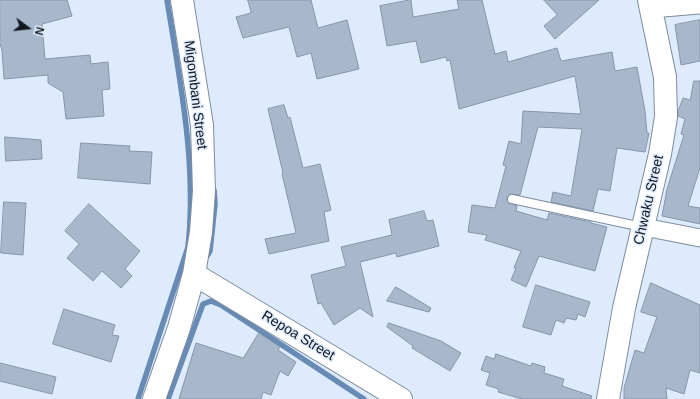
<!DOCTYPE html>
<html>
<head>
<meta charset="utf-8">
<style>
	body { margin:0 }
	#map { position:relative; width:700px; height:399px; overflow:hidden; background:#deebfc; font-family:Arial,sans-serif }
	canvas { display:block }
	.north { position:absolute; left:8px; top:8px; width:40px; height:40px; -webkit-text-stroke:3px #deebfc; paint-order:stroke; rotate:105deg; font-size:11px; font-weight:700; line-height:16px; text-align:center; color:#11171e }
	.north::after { content:''; display:block; margin:auto; width:14px; height:18px; background:#11171e; clip-path:polygon(50% 0,100% 100%,50% 72%,0 100%) }
</style>
</head>
<body>
<div id="map">
<canvas width="700" height="399"></canvas>
<div class="north">N</div>
</div>
<script>
const ctx = document.querySelector('canvas').getContext('2d');
ctx.lineJoin = 'round';
function stroke(path, color, width, dash) { ctx.strokeStyle = color; ctx.lineWidth = width; ctx.lineCap = dash ? 'butt' : 'round'; ctx.setLineDash(dash || []); ctx.stroke(path); }
function fill(path, color) { ctx.fillStyle = color; ctx.fill(path, 'evenodd'); }
function label(font, color, halo, rows, align = 'center') {
  ctx.font = font + ' Arial,sans-serif'; ctx.lineWidth = 3; ctx.setLineDash([]); ctx.textBaseline = 'middle'; ctx.strokeStyle = halo; ctx.fillStyle = color; for (const [text, x, y, turn = 0] of rows) {
    ctx.save(); ctx.translate(x, y); ctx.rotate((+turn || 0) * Math.PI / 180); ctx.textAlign = isNaN(turn) ? turn : align; if (halo) ctx.strokeText(text, 0, 0); ctx.fillText(text, 0, 0); ctx.restore();
  }
}
const stream = new Path2D(`
	M 207,256 L 210,251 L 215,204 L 214,190
	M 138,399 L 188,247 C 197,165 180,81 167,0
	M 168,399 L 203,304 L 211,301 L 221,305 L 364,399`);
const building = new Path2D(`
	M 0,0 L 67,0 L 72,16 L 42,24 L 45,59 L 90,55 L 91,64 L 108,62 L 110,89 L 102,90 L 104,116 L 66,119 L 63,92 L 48,83 L 48,75 L 4,79 L 2,50 L 0,44 Z
	M 248,0 L 311,0 L 318,28 L 347,20 L 359,69 L 317,79 L 311,53 L 297,57 L 289,27 L 243,38 L 236,17 L 251,13 Z
	M 411,0 L 413,17 L 459,9 L 457,0 L 482,0 L 495,54 L 506,51 L 508,62 L 557,48 L 561,61 L 612,52 L 615,71 L 637,67 L 645,111 L 647,133 L 649,133 L 645,152 L 617,148 L 610,191 L 598,189 L 593,211 L 551,202 L 553,192 L 571,196 L 582,129 L 538,127 L 520,195 L 511,194 L 508,196 L 507,198 L 507,201 L 509,203 L 517,206 L 516,211 L 547,220 L 549,213 L 591,222 L 591,223 L 607,227 L 595,271 L 539,256 L 526,287 L 511,280 L 516,268 L 514,268 L 521,251 L 485,240 L 487,235 L 468,232 L 472,205 L 495,208 L 506,166 L 503,165 L 509,141 L 521,144 L 523,111 L 581,114 L 575,76 L 459,109 L 450,60 L 447,61 L 446,57 L 421,63 L 416,41 L 387,46 L 380,6 Z
	M 544,0 L 599,0 L 555,39 L 544,26 L 557,15 Z
	M 700,20 L 700,61 L 681,65 L 675,25 Z
	M 694,81 L 700,81 L 700,168 L 688,206 L 700,208 L 700,224 L 662,216 L 667,189 L 684,135 L 681,134 L 685,119 L 678,116 L 678,111 L 683,98 L 690,100 Z
	M 284,105 L 288,118 L 290,117 L 303,168 L 320,164 L 331,210 L 324,212 L 329,241 L 269,254 L 265,239 L 296,233 L 282,174 L 283,173 L 268,109 Z
	M 5,137 L 41,140 L 42,159 L 6,161 Z
	M 81,143 L 130,146 L 129,151 L 152,152 L 150,184 L 78,178 Z
	M 4,202 L 26,203 L 23,255 L 1,253 Z
	M 89,204 L 140,251 L 125,269 L 132,276 L 121,288 L 102,271 L 93,281 L 67,258 L 79,244 L 65,231 Z
	M 424,211 L 427,221 L 433,220 L 439,246 L 397,257 L 396,253 L 360,262 L 373,317 L 360,308 L 334,325 L 321,303 L 318,304 L 311,275 L 346,266 L 341,247 L 392,235 L 389,220 Z
	M 651,283 L 700,305 L 700,373 L 690,370 L 684,394 L 666,388 L 667,399 L 624,399 L 624,388 L 635,350 L 644,353 L 657,317 L 641,312 Z
	M 536,285 L 590,302 L 585,317 L 578,314 L 576,320 L 566,318 L 564,323 L 556,320 L 551,335 L 523,327 Z
	M 396,287 L 431,308 L 429,312 L 387,301 Z
	M 64,309 L 115,325 L 112,335 L 119,336 L 111,362 L 53,344 Z
	M 389,323 L 441,341 L 461,353 L 450,371 L 412,348 L 413,346 L 387,327 Z
	M 259,333 L 280,347 L 278,350 L 296,362 L 288,376 L 280,371 L 271,395 L 263,392 L 261,399 L 179,399 L 196,343 L 243,358 Z
	M 496,354 L 531,366 L 532,363 L 545,367 L 544,373 L 564,379 L 562,386 L 592,396 L 591,399 L 522,399 L 498,392 L 499,389 L 486,385 L 490,373 L 481,370 L 486,356 L 494,359 Z
	M 0,363 L 56,377 L 52,394 L 0,381 Z`);
const lane = new Path2D(`
	M 512,199 L 642,227`);
const street = new Path2D(`
	M 651,9 L 700,5
	M 644,227 L 700,238`);
const secondary = new Path2D(`
	M 194,274 L 401,399
	M 154,399 L 179,328 L 194,274 L 201,232 L 204,191 L 202,125 L 182,0
	M 608,399 L 624,308 L 660,154 L 666,117 L 665,77 L 649,0`);
const streetNames = [
	["Migombani Street",195,95,83],
	["Chwaku Street",649,200,-77],
	["Repoa Street",298,336,31]
];
stroke(stream, '#688bb5', 5.5);
fill(building, '#a8b8cc');
stroke(building, '#8695a8', 1);
stroke(lane, '#7d8c9e', 10);
stroke(street, '#7d8c9e', 19);
stroke(secondary, '#7d8c9e', 24);
stroke(lane, '#fff', 8);
stroke(street, '#fff', 17);
stroke(secondary, '#fff', 22);
label('14px', '#11171e', '#deebfc', streetNames);
</script>
</body>
</html>
